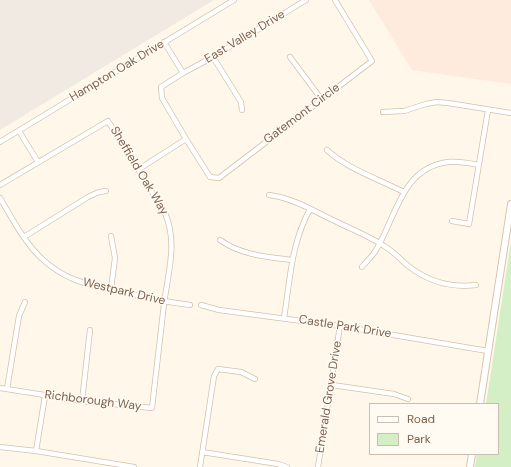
<!DOCTYPE html>
<html>
<head>
<meta charset="utf-8">
<style>
	body { margin:0 }
	#map { position:relative; width:511px; height:467px; overflow:hidden; background:#fff8ea; font-family:"DM Sans",sans-serif }
	canvas { display:block }
	.legend { position:absolute; left:369px; top:403px; width:130px; height:52px; box-sizing:border-box; background:#fffbf3; border:1px solid #cbbdaf; margin:0; padding:5px 7px; list-style:none; font-size:12px; color:#7e5f49 }
	.legend li { display:flex; align-items:center; gap:8px; height:20px }
	.legend b { width:20px; border:1px solid #cbbdaf }
</style>
</head>
<body>
<div id="map">
<canvas width="511" height="467"></canvas>
<ul class="legend">
<li><b style="height:5px;background:#fff"></b>Road</li>
<li><b style="height:11px;background:#d4efc5"></b>Park</li>
</ul>
</div>
<script>
const ctx = document.querySelector('canvas').getContext('2d');
ctx.lineJoin = 'round';
function fill(path, color) { ctx.fillStyle = color; ctx.fill(path, 'evenodd'); }
function stroke(path, color, width, dash) { ctx.strokeStyle = color; ctx.lineWidth = width; ctx.lineCap = dash ? 'butt' : 'round'; ctx.setLineDash(dash || []); ctx.stroke(path); }
function label(font, color, halo, rows, align = 'center') {
  ctx.font = font + ' "DM Sans",sans-serif'; ctx.lineWidth = 3; ctx.setLineDash([]); ctx.textBaseline = 'middle'; ctx.strokeStyle = halo; ctx.fillStyle = color; for (const [text, x, y, turn = 0] of rows) {
    ctx.save(); ctx.translate(x, y); ctx.rotate((+turn || 0) * Math.PI / 180); ctx.textAlign = isNaN(turn) ? turn : align; if (halo) ctx.strokeText(text, 0, 0); ctx.fillText(text, 0, 0); ctx.restore();
  }
}
const commercial = new Path2D(`
	M 369,0 L 511,0 L 511,84 L 412,70 Z`);
const industrial = new Path2D(`
	M 0,0 L 214,0 L 0,130 Z`);
const green = new Path2D(`
	M 511,241 L 511,467 L 475,467 L 477,454 L 498,454 L 498,404 L 486,404 Z`);
const street = new Path2D(`
	M 306,0 L 213,57 L 183,73 L 161,87 L 162,98 L 186,139 L 210,177 L 219,178 L 372,61 L 335,0
	M 164,42 L 183,73
	M 213,57 L 241,102 L 242,110
	M 290,57 L 322,100
	M 383,112 L 404,111 L 426,104 L 437,102 L 448,103 L 511,113
	M 19,131 L 38,162
	M 0,142 L 234,0
	M 327,150 C 346,168 380,180 404,192
	M 139,169 L 186,139
	M 0,185 L 108,121 L 165,213 C 178,243 168,273 164,304 C 160,339 156,374 152,408 L 82,401 L 0,388
	M 269,195 C 294,198 315,212 337,222 C 353,230 369,236 384,246 C 393,251 399,258 407,265 C 427,281 451,288 476,285
	M 0,198 C 12,218 23,240 40,257 C 66,282 90,285 123,292 C 145,298 167,302 190,305
	M 452,221 L 469,224 L 488,110
	M 24,237 L 88,197 L 99,192 L 106,191
	M 220,240 C 241,255 267,257 292,260
	M 362,267 C 366,262 372,257 376,250 C 396,218 401,168 448,162 C 458,161 468,163 479,165
	M 111,289 L 115,258 L 111,236
	M 201,305 L 219,310 L 340,326 L 488,351
	M 284,318 C 290,280 291,244 310,209
	M 332,385 L 394,394 L 408,399
	M 7,389 L 19,316 L 25,302
	M 82,401 L 90,330
	M 0,447 L 36,451 L 134,467
	M 36,451 L 45,396
	M 202,452 L 278,464 L 287,467
	M 200,467 L 214,376 L 218,369 L 241,372 L 255,379
	M 318,467 L 340,326`);
const secondary = new Path2D(`
	M 480,404 L 511,204
	M 470,467 L 472,454`);
const streetNames = [
	["East Valley Drive",245,37,-31],
	["Hampton Oak Drive",117,71,-31],
	["Gatemont Circle",302,114,-37],
	["Sheffield Oak Way",139,171,59],
	["Westpark Drive",124,292,13],
	["Castle Park Drive",345,327,9],
	["Emerald Grove Drive",329,397,-81],
	["Richborough Way",93,401,7]
];
fill(commercial, '#ffeade');
fill(industrial, '#f0eae3');
fill(green, '#d4efc5');
stroke(street, '#d4c0ad', 6);
stroke(secondary, '#d9c3ac', 8);
stroke(street, '#fff', 4.5);
stroke(secondary, '#fff', 6);
label('12px', '#7e5f49', '#fffbf3', streetNames);
</script>
</body>
</html>
